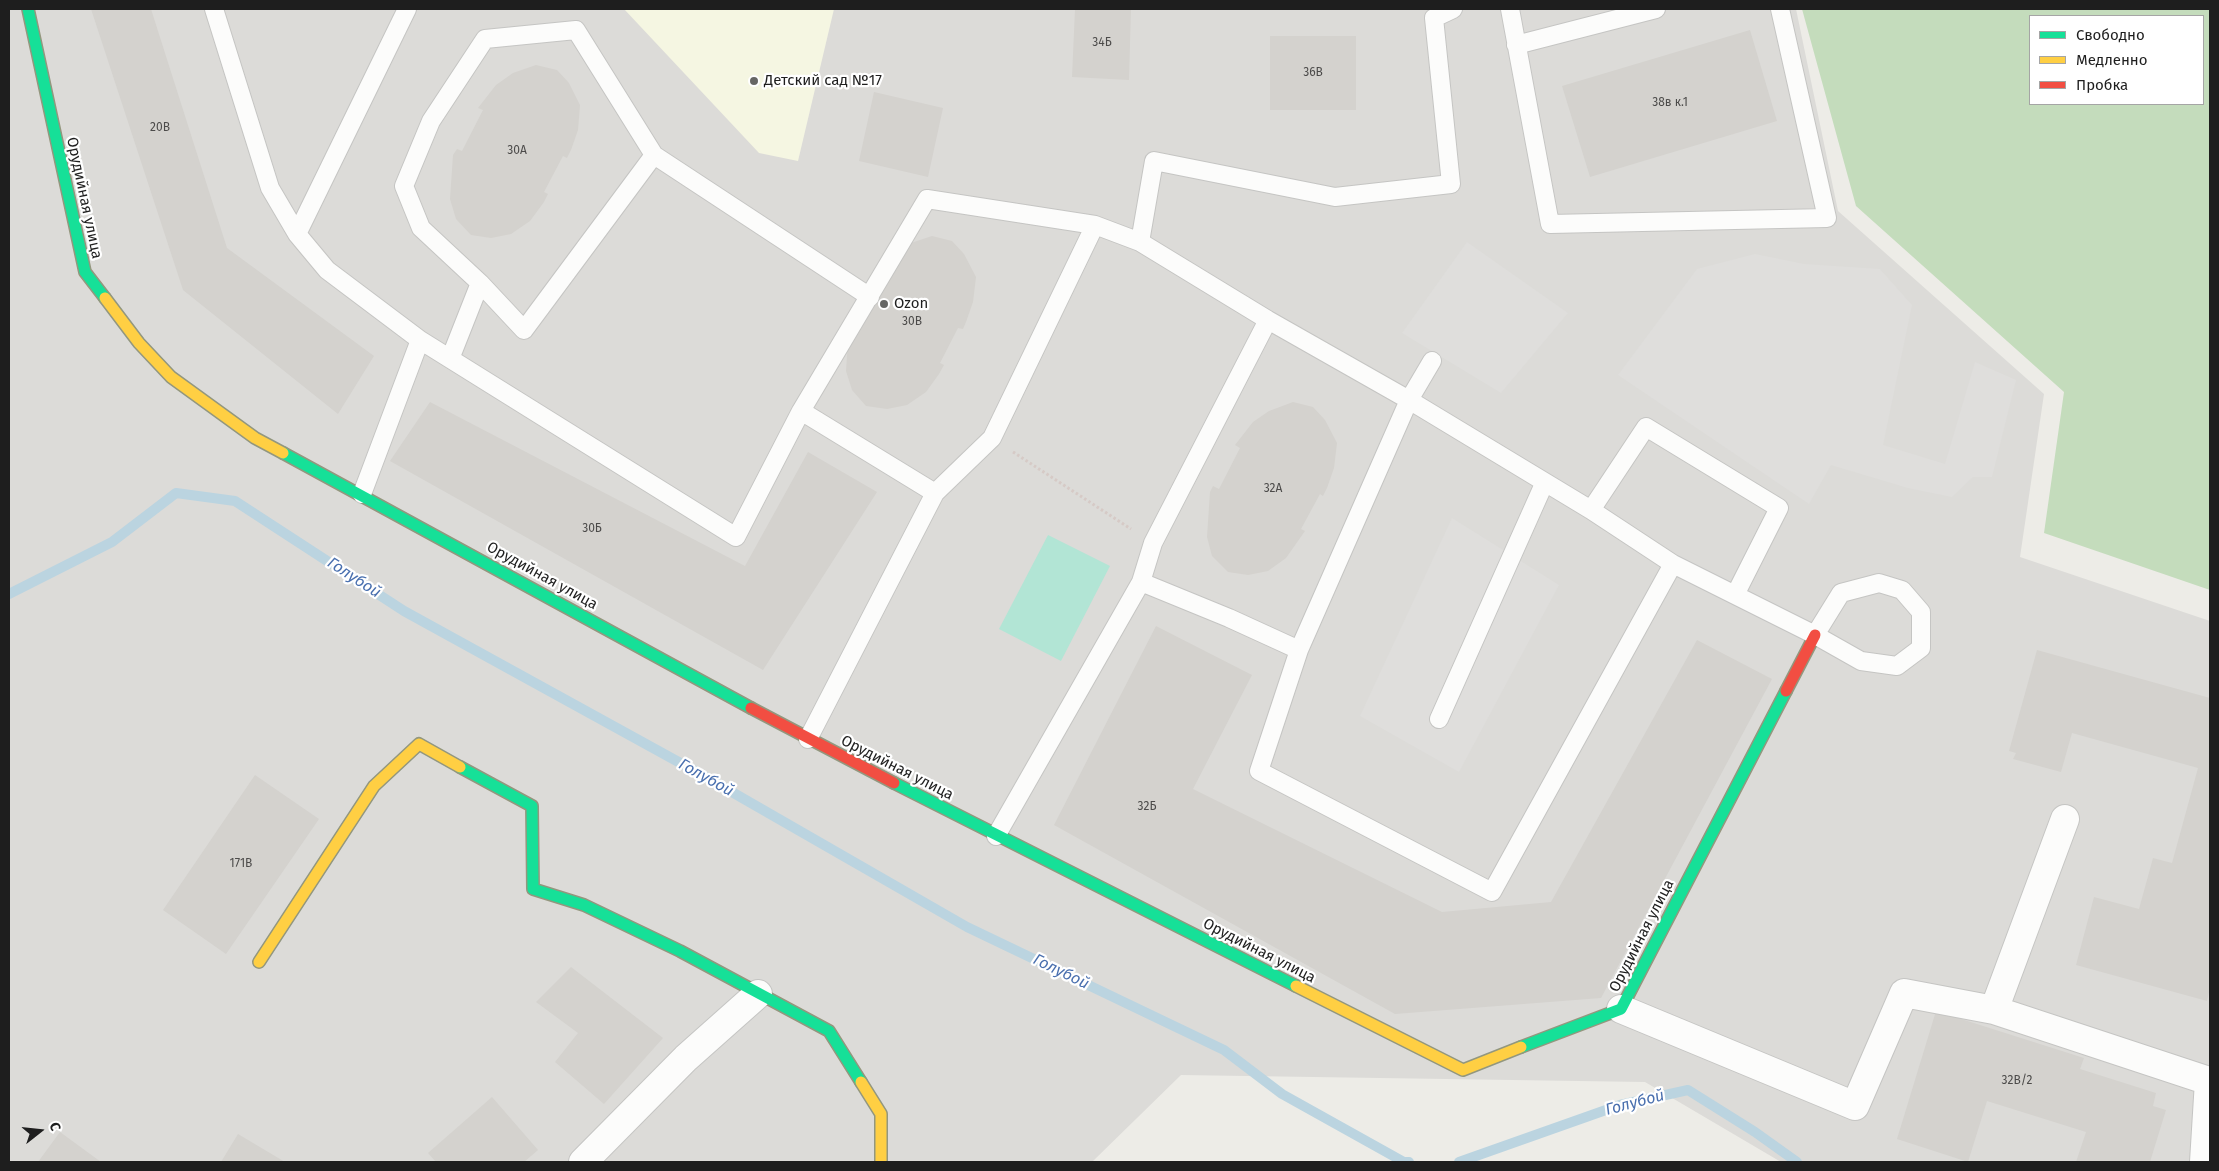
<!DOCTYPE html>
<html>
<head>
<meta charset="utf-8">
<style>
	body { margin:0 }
	#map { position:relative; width:2219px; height:1171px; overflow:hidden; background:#edece7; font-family:"Fira Sans",sans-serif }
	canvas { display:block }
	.frame { position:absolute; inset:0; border:10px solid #1e1e1e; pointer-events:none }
	.legend { position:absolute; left:2029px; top:15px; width:175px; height:90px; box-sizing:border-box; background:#fff; border:1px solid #a5a5a5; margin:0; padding:6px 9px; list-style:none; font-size:15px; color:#1e1e1e }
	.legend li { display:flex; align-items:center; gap:10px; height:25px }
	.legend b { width:25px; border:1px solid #a5a5a5 }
	.north { position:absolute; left:15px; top:1106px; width:50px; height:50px; -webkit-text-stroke:4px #fff; paint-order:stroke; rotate:74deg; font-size:14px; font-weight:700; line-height:20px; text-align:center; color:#1e1e1e }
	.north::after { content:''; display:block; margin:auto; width:18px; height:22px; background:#1e1e1e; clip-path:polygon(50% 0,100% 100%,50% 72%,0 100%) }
</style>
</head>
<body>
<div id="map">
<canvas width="2219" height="1171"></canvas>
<div class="frame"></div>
<ul class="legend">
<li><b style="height:6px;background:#16e098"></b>Свободно</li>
<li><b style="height:6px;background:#ffcf43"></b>Медленно</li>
<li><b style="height:6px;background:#f24e42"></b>Пробка</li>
</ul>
<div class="north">С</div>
</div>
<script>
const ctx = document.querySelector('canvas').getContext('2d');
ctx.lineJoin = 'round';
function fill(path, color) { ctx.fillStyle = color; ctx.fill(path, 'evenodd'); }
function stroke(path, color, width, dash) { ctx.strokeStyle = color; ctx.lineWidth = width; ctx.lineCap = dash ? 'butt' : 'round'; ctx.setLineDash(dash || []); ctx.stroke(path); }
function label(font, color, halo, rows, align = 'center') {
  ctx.font = font + ' "Fira Sans",sans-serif'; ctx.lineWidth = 4.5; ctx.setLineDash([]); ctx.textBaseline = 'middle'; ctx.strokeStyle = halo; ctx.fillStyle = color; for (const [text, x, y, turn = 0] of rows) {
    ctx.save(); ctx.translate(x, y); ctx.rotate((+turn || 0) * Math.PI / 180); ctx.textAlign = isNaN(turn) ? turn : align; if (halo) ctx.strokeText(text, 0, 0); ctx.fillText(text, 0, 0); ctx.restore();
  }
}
const residential = new Path2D(`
	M 9,9 L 1796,9 L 1838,211 L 2044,394 L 2020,557 L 2210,621 L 2210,1162 L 1781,1162 L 1645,1082 L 1181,1075 L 1092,1162 L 9,1162 Z`);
const education = new Path2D(`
	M 624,9 L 834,9 L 798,161 L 759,153 Z`);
const forest = new Path2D(`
	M 1802,9 L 2210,9 L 2210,590 L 2044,533 L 2064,392 L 1856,206 ZM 2030,16 L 2203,16 L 2203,104 L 2030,104 Z`);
const pitch = new Path2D(`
	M 1048,535 L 1110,566 L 1061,661 L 999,629 Z`);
const parking = new Path2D(`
	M 1467,242 L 1568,313 L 1501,393 L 1402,333 Z
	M 1755,254 L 1804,264 L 1880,269 L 1912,305 L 1883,445 L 1945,464 L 1975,362 L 2016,380 L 1992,477 L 1973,477 L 1952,497 L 1908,488 L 1831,465 L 1809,504 L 1618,375 L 1697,269 Z
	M 1452,518 L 1559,585 L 1459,772 L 1360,716 Z`);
const stream = new Path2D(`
	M 9,594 L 112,542 L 176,493 L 235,501 L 404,611 L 704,776 L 967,927 L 1224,1050 L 1282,1094 L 1404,1162 L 1409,1162
	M 1459,1162 L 1620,1105 L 1688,1090 L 1755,1132 L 1797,1162`);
const building = new Path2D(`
	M 91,9 L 151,9 L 227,248 L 374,356 L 338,414 L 183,290 Z
	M 1075,9 L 1131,9 L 1129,80 L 1072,77 Z
	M 1750,30 L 1777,121 L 1590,177 L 1562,86 Z
	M 1270,36 L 1356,36 L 1356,110 L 1270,110 Z
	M 536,65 L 557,70 L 569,83 L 580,105 L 578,130 L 571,150 L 567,158 L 563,156 L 544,192 L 548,194 L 544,202 L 530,221 L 511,234 L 491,238 L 471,235 L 456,219 L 450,199 L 453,155 L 457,149 L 462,151 L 483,110 L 478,108 L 496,85 L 513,73 Z
	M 874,92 L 943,108 L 928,177 L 859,161 Z
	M 932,236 L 952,241 L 964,254 L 976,277 L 973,302 L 966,322 L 963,329 L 958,328 L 940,363 L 944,365 L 939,374 L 926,392 L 907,405 L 887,409 L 866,406 L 852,390 L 846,371 L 849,326 L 908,244 Z
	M 430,402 L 745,566 L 808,452 L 877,492 L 763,670 L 390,461 Z
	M 1293,402 L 1313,407 L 1325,420 L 1337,443 L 1334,468 L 1327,488 L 1323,496 L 1320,494 L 1301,529 L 1305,531 L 1286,558 L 1268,571 L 1248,575 L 1228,572 L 1212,556 L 1207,537 L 1210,492 L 1213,486 L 1219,489 L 1240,448 L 1235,445 L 1253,422 L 1269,411 Z
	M 1156,626 L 1252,675 L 1193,789 L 1442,912 L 1551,902 L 1697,640 L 1772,679 L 1601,998 L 1395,1014 L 1054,825 Z
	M 2037,650 L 2210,698 L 2210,988 L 2207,1001 L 2076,965 L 2094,897 L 2139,909 L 2153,858 L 2172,863 L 2198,768 L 2072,733 L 2061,772 L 2013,759 L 2016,753 L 2009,751 Z
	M 255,775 L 319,819 L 226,954 L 163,910 Z
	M 571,967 L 663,1038 L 604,1104 L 555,1062 L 578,1033 L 536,1002 Z
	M 1936,1011 L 2084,1058 L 2080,1069 L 2156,1093 L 2153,1106 L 2166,1110 L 2150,1162 L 2076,1162 L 2086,1132 L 1987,1101 L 1968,1162 L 1897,1139 Z
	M 492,1097 L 538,1150 L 524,1162 L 436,1162 L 428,1153 Z
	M 60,1132 L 101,1162 L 38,1162 Z
	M 238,1134 L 285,1162 L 221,1162 Z`);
const path = new Path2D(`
	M 1013,452 L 1131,529`);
const lane = new Path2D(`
	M 214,9 L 270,188 L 297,234 L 327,270 L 420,340 L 362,494
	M 1510,9 L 1550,224 L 1827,218 L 1780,9
	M 1516,45 L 1656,9
	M 654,155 L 576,30 L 485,39 L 431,121 L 404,186 L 421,228 L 480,283 L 524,330 L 654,155 L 870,297
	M 297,234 L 407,9
	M 1140,242 L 1154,161 L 1335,197 L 1451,184 L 1434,18 L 1453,9
	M 420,340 L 736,537 L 801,411 L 927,199 L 1095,225 L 1140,242 L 1268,320 L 1409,400 L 1299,650 L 1229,618 L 1141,582 L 1153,543 L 1268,320
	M 450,359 L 480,283
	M 801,411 L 935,493
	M 1591,510 L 1646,427 L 1779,508 L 1735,595
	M 1673,564 L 1815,635 L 1861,661 L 1897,666 L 1921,648 L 1921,612 L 1902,590 L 1879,583 L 1841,593 L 1815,635
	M 1299,650 L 1259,771 L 1492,892 L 1673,564 L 1591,510 L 1409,400 L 1432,361
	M 1439,719 L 1544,484
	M 808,739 L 935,493 L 992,438 L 1095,225
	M 996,836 L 1141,582`);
const street = new Path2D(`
	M 1621,1009 L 1855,1106 L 1904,993 L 1994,1010 L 2065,819
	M 1994,1010 L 2209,1081 L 2204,1162
	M 583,1162 L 686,1058 L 758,994`);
const fast = new Path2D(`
	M 28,9 L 85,272 L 105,298
	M 283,453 L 751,708
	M 460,767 L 532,806 L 533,889 L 584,905 L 680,951 L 829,1031 L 861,1082
	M 894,783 L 1296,986
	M 1521,1047 L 1621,1009 L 1786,691`);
const slow = new Path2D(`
	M 105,298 L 139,343 L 171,377 L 255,438 L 283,453
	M 259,962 L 374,786 L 419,744 L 460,767
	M 1296,986 L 1463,1070 L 1521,1047
	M 861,1082 L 881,1114 L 881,1162`);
const jam = new Path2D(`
	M 1786,691 L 1815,635
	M 751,708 L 894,783`);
const markers = [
	[754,81,5,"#666664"],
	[884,304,5,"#666664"]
];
const numberNames = [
	["34Б",1102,43],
	["36В",1313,73],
	["38в к.1",1670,103],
	["20В",160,128],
	["30А",517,151],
	["30В",912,322],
	["32А",1273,489],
	["30Б",592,529],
	["32Б",1147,807],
	["171В",241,864],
	["32В/2",2017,1081]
];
const poiNames = [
	["Детский сад №17",764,81],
	["Ozon",894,304]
];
const streetNames = [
	["Орудийная улица",84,198,78],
	["Орудийная улица",542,576,29],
	["Орудийная улица",897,768,27],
	["Орудийная улица",1642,936,-63],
	["Орудийная улица",1259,951,27]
];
const waterNames = [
	["Голубой",354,578,33],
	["Голубой",706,778,29],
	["Голубой",1061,972,26],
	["Голубой",1635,1103,-15]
];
fill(residential, '#dcdbd8');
fill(education, '#f5f6e2');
fill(forest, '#c4dcbc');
fill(pitch, '#b2e5d5');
fill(parking, '#dfdedc');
stroke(stream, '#bbd4e0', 10);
fill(building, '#d4d2ce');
stroke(lane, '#c5c5c3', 20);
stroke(street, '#c5c5c3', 30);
stroke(fast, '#93977e', 14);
stroke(slow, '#93977e', 14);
stroke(jam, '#93977e', 14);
stroke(path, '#d6cac6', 3, [2.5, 2.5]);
stroke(lane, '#fcfcfb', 18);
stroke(street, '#fcfcfb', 28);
stroke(fast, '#16e098', 11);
stroke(slow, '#ffcf43', 11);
stroke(jam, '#f24e42', 11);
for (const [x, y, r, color] of markers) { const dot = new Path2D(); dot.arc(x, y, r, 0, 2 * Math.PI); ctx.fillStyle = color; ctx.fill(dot); stroke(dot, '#fff', 2); }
label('12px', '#4c4b4a', null, numberNames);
label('15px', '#1e1e1e', '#fff', poiNames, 'left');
label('15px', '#1e1e1e', '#fff', streetNames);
label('italic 16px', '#4a70af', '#fff', waterNames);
</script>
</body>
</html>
